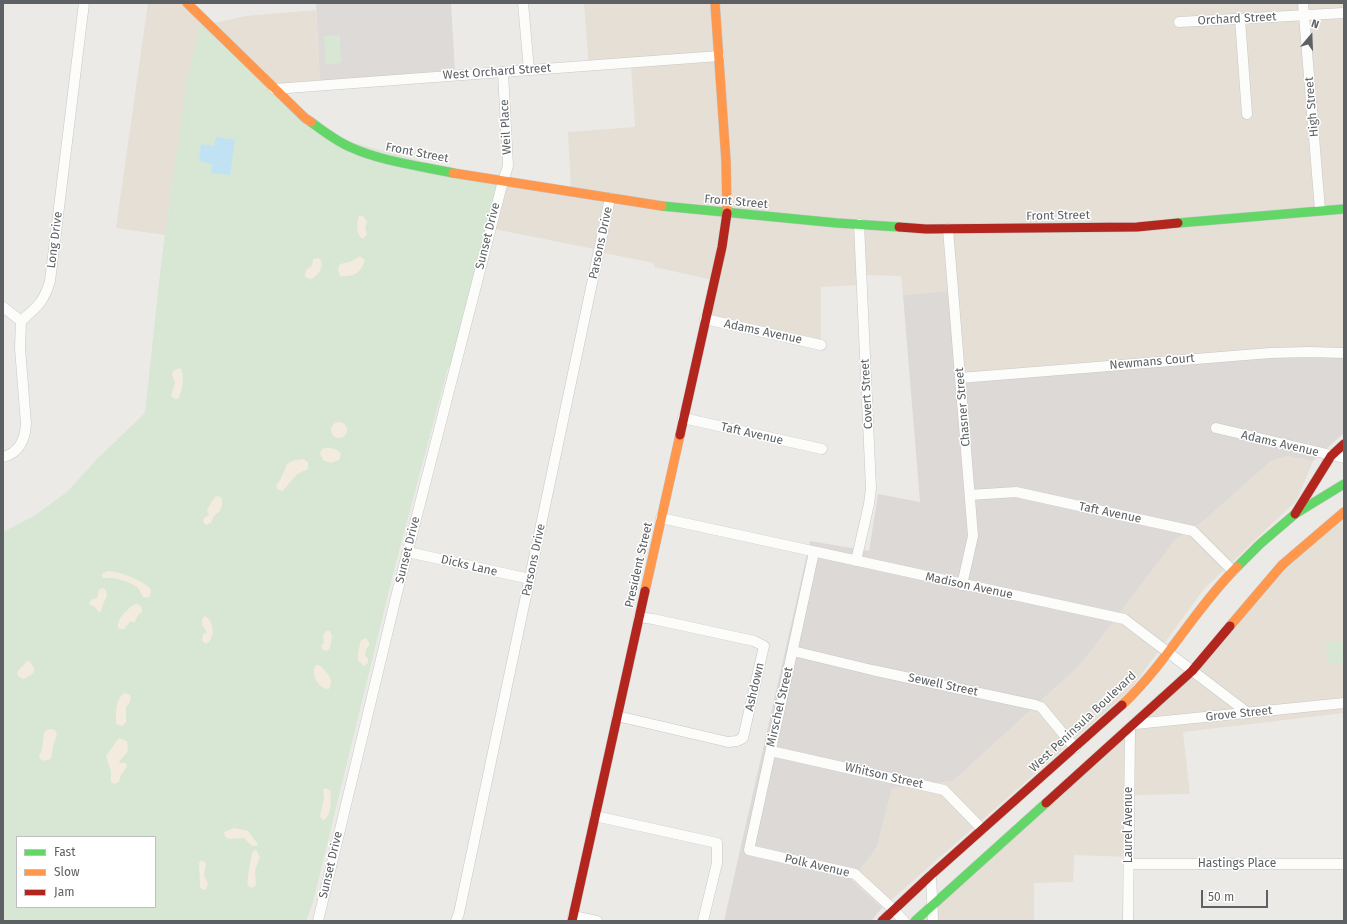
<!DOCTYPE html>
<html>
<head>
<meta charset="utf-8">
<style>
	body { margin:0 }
	#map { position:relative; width:1347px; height:924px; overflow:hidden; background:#eceae7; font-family:"Fira Sans",sans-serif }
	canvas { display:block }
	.frame { position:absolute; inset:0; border:4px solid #5d6164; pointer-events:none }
	.legend { position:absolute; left:16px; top:836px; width:140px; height:72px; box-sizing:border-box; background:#fff; border:1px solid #bec0c1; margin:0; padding:5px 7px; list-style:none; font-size:12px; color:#5d6164 }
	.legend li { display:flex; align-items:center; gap:8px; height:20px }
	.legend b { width:20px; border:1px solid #bec0c1 }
	.north { position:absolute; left:1291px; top:16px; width:40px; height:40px; -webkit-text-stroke:3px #fff; paint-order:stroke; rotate:19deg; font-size:11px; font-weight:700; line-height:16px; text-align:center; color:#5d6164 }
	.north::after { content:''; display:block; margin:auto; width:14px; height:18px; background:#5d6164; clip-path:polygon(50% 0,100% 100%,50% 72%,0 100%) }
	.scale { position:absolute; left:1201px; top:890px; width:67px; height:18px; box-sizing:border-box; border:2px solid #5d6164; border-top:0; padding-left:5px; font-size:12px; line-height:14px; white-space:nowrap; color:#5d6164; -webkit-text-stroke:3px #fff; paint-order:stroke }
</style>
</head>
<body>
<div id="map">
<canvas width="1347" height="924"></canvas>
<div class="frame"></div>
<ul class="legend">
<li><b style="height:5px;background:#63d668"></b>Fast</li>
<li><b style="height:5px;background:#ff974d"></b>Slow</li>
<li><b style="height:5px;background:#b3261e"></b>Jam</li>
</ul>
<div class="north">N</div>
<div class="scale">50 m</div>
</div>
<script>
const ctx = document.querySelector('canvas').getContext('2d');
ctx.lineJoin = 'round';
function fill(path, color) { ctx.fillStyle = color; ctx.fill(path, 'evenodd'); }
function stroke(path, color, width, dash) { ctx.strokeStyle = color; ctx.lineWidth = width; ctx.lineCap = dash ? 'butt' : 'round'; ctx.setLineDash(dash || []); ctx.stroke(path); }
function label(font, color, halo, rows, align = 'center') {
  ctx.font = font + ' "Fira Sans",sans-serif'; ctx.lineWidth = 3; ctx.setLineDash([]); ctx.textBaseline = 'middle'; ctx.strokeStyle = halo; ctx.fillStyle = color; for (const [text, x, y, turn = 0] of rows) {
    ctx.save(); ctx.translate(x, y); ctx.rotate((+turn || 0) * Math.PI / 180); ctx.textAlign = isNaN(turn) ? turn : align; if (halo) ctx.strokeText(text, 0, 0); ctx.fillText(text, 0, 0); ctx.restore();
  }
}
const commercial = new Path2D(`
	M 148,3 L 188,3 L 209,24 L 246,16 L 316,10 L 320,83 L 272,88 L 186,85 L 165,235 L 116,228 Z
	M 584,3 L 1344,3 L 1344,356 L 958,379 L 951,291 L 903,295 L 901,276 L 862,275 L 862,285 L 821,287 L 821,342 L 704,317 L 713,280 L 654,267 L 654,263 L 604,253 L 604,251 L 489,228 L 500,183 L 571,190 L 568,132 L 635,127 L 631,65 L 589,69 Z
	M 1287,456 L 1313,461 L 1297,500 L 1204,589 L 1130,690 L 882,908 L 852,881 L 877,847 L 892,788 L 953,781 L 1080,665 L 1176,539 L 1201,523 L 1271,461 Z
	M 1344,516 L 1344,713 L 1183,732 L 1190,794 L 1131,795 L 1131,857 L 1074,855 L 1073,882 L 1034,883 L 1034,921 L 919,921 L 1137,725 L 1299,553 Z`);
const industrial = new Path2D(`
	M 951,291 L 958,379 L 1274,355 L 1344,356 L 1344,433 L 1313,461 L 1287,456 L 1271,461 L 1201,523 L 1176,539 L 1080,665 L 953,781 L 892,788 L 877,847 L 852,881 L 882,908 L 871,921 L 724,921 L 810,541 L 869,551 L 878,494 L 920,502 L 903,295 Z`);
const education = new Path2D(`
	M 316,3 L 451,3 L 455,72 L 320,83 Z`);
const green = new Path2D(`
	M 201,18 L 322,134 L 500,183 L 454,361 L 448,368 L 394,570 L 313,902 L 306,921 L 3,921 L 3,532 L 34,516 L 67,492 L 97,459 L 145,413 L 161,264 L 186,85 ZM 17,837 L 155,837 L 155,907 L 17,907 Z
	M 340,35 L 341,63 L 326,65 L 324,36 Z
	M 1344,642 L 1344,662 L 1328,664 L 1326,643 Z`);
const sand = new Path2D(`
	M 359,216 L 363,216 L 367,221 L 365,228 L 367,234 L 363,239 C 356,236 356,223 359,216 Z
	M 360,256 L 365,260 C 364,265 358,274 353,275 C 350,276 344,276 340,276 L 338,269 L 340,264 L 350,262 Z
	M 317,258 L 320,259 C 325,267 319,274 312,279 L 306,278 L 305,276 L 306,270 L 312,266 L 313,259 Z
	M 179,368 L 181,369 C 185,375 182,394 178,399 L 173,398 L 171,396 L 175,383 L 172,375 L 173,371 Z
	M331 430a8 8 0 1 1 16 0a8 8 0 1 1-16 0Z
	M 325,448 C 331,448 337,448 341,454 L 339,460 L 331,463 L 323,460 L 320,453 L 322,449 Z
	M 303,459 L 308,462 L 308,469 L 297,474 L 283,491 L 278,490 L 276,486 C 277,483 280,481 281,478 C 289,463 283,462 303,459 Z
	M 217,496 L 220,497 L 222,499 L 222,505 L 220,511 L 214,516 L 211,523 L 206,525 L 203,522 L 204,518 L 209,515 L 207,509 C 211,505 212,498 217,496 Z
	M 108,571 C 118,571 146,581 151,590 L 150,596 L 147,598 L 143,597 L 138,588 L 130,583 L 115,578 L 103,578 L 102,576 L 103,573 Z
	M 102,588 L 106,590 L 107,596 L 103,604 L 101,611 L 99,612 L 95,607 L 89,604 L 91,600 L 97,598 L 99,590 Z
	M 135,604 C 140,604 143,608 142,612 L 138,615 L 135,622 L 130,622 L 124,629 L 119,629 C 114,621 128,608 135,604 Z
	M 205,616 C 214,621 216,639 206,644 L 202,640 L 203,634 L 207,633 L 202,624 L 202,619 Z
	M 326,631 L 330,631 L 332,636 L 330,648 L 327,651 L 323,650 L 321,646 L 324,642 L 323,636 Z
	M 366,638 L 370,644 L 366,650 L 365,655 L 368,659 L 368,663 L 364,666 L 358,660 L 358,652 L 361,640 Z
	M 27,661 L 29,661 C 38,671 35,674 23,679 L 18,676 L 17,672 Z
	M 316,665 L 319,665 C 326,672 335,678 329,689 C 318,689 310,674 316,665 Z
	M 124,693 L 129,694 L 131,697 L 130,702 L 126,707 L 126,722 L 122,726 L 116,724 C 116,713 115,700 124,693 Z
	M 50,729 L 55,730 L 57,735 L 53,746 L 51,759 L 44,761 L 40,759 L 39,757 L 42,749 L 44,733 L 46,730 Z
	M 118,739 L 122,739 L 127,741 L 128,751 L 119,762 L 120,763 L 126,763 L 127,767 L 121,775 L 119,782 L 114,784 L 111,782 L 111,772 L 106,756 Z
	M 326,788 L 331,791 C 330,800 333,814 324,820 L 322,820 L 320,816 L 324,798 L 323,790 Z
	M 234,828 L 248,831 L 258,844 L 257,846 L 252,846 L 244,838 L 229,839 L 225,837 L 224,832 Z
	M 254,850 L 256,850 L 260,857 L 255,871 L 256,884 L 255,886 L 252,888 L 248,886 C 246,882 251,860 252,853 Z
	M 202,860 L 206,863 L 204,875 L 208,884 L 206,889 L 203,890 L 200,887 L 199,863 Z`);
const water = new Path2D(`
	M 216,137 L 235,140 L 230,175 L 211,173 L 212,164 L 199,161 L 201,144 L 214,146 Z`);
const street = new Path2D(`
	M 523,3 L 529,70
	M 1303,3 L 1320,210
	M 1240,19 L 1247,114
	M 1179,22 L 1344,13
	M 274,89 L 719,56
	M 948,229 L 973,536 L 962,585
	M 3,307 L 21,321
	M 705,319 L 821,345
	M 960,378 L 1270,353 L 1309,352 L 1344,353
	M 683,418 L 822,449
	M 1216,428 L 1344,458
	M 3,457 C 19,453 25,440 26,424 L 20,348 L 21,321 C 37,307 44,302 50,281 L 84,3
	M 970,495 L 1016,492 L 1193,531 L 1233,571
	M 661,518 L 1124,619 L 1248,713
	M 408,552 L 530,579
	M 814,552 L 749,850 L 855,874 L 893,909 L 904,921
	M 856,561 L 869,504 L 871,488 L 859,224
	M 793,651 L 872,670 L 1035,705 L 1041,707 L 1046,713 L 1075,748
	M 617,716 L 728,742 L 737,741 L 743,738 L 764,646 L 754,641 L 653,619 L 639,617
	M 1135,724 L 1344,703
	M 771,751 L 944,790 L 982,829
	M 595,816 L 717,843 L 717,863 L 703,921
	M 1129,864 L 1344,864
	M 931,875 L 933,921
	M 573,916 L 597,921
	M 318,921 L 396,597 L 503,181 L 508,166 L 503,72
	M 456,921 L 459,913 L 610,198
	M 1128,921 L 1130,728`);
const fast = new Path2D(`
	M 311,122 C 323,131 336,141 350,147 C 380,161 420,166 453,173
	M 662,206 L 837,223 L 899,227
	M 1178,223 L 1344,209
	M 1237,567 L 1260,544 L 1295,514 L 1344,484
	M 915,921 L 1046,803`);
const slow = new Path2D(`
	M 187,3 L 305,118 L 311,122
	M 715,3 L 726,161 L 727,213
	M 453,173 L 662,206
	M 645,591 L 680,435
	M 1230,626 L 1282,565 L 1344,512
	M 1122,705 C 1166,664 1194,610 1237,567`);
const jam = new Path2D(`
	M 899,227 L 926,229 L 1137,227 L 1178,223
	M 680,435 L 722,247 L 727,213
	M 1295,514 L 1331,456 L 1344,444
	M 1046,803 L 1192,671 L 1230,626
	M 572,921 L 645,591
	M 882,921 L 931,875 L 1122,705`);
const streetNames = [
	["Orchard Street",1237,19,-3],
	["West Orchard Street",497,72,-4],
	["High Street",1312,107,-95],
	["Weil Place",506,127,-93],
	["Front Street",417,153,11],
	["Front Street",736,202,5],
	["Front Street",1058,216,-1],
	["Sunset Drive",488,236,-76],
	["Long Drive",55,240,-83],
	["Parsons Drive",601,243,-78],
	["Adams Avenue",763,332,12],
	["Newmans Court",1152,362,-5],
	["Covert Street",867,394,-93],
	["Chasner Street",963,407,-95],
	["Taft Avenue",752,434,13],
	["Adams Avenue",1280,444,13],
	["Taft Avenue",1110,513,12],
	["Sunset Drive",408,550,-76],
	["Parsons Drive",534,560,-78],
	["President Street",639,565,-77],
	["Dicks Lane",469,566,13],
	["Madison Avenue",969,586,12],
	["Sewell Street",943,685,12],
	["Ashdown",755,687,-77],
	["Mirschel Street",780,707,-77],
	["Grove Street",1239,714,-6],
	["West Peninsula Boulevard",1083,722,-43],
	["Whitson Street",884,776,13],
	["Laurel Avenue",1129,825,-90],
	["Hastings Place",1237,864],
	["Sunset Drive",331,865,-77],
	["Polk Avenue",817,866,13]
];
fill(commercial, '#e5dfd5');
fill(industrial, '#dcd9d7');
fill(education, '#dddad7');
fill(green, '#d8e6d4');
fill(sand, '#f2ebde');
fill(water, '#c0e2f2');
stroke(street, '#c8c8c7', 11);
stroke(fast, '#c6c7c6', 10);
stroke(slow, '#c6c7c6', 10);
stroke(jam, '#c6c7c6', 10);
stroke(street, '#fcfcfb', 10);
stroke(fast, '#63d668', 9);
stroke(slow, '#ff974d', 9);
stroke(jam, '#b3261e', 9);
label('12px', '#5d6164', '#fff', streetNames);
</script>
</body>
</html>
